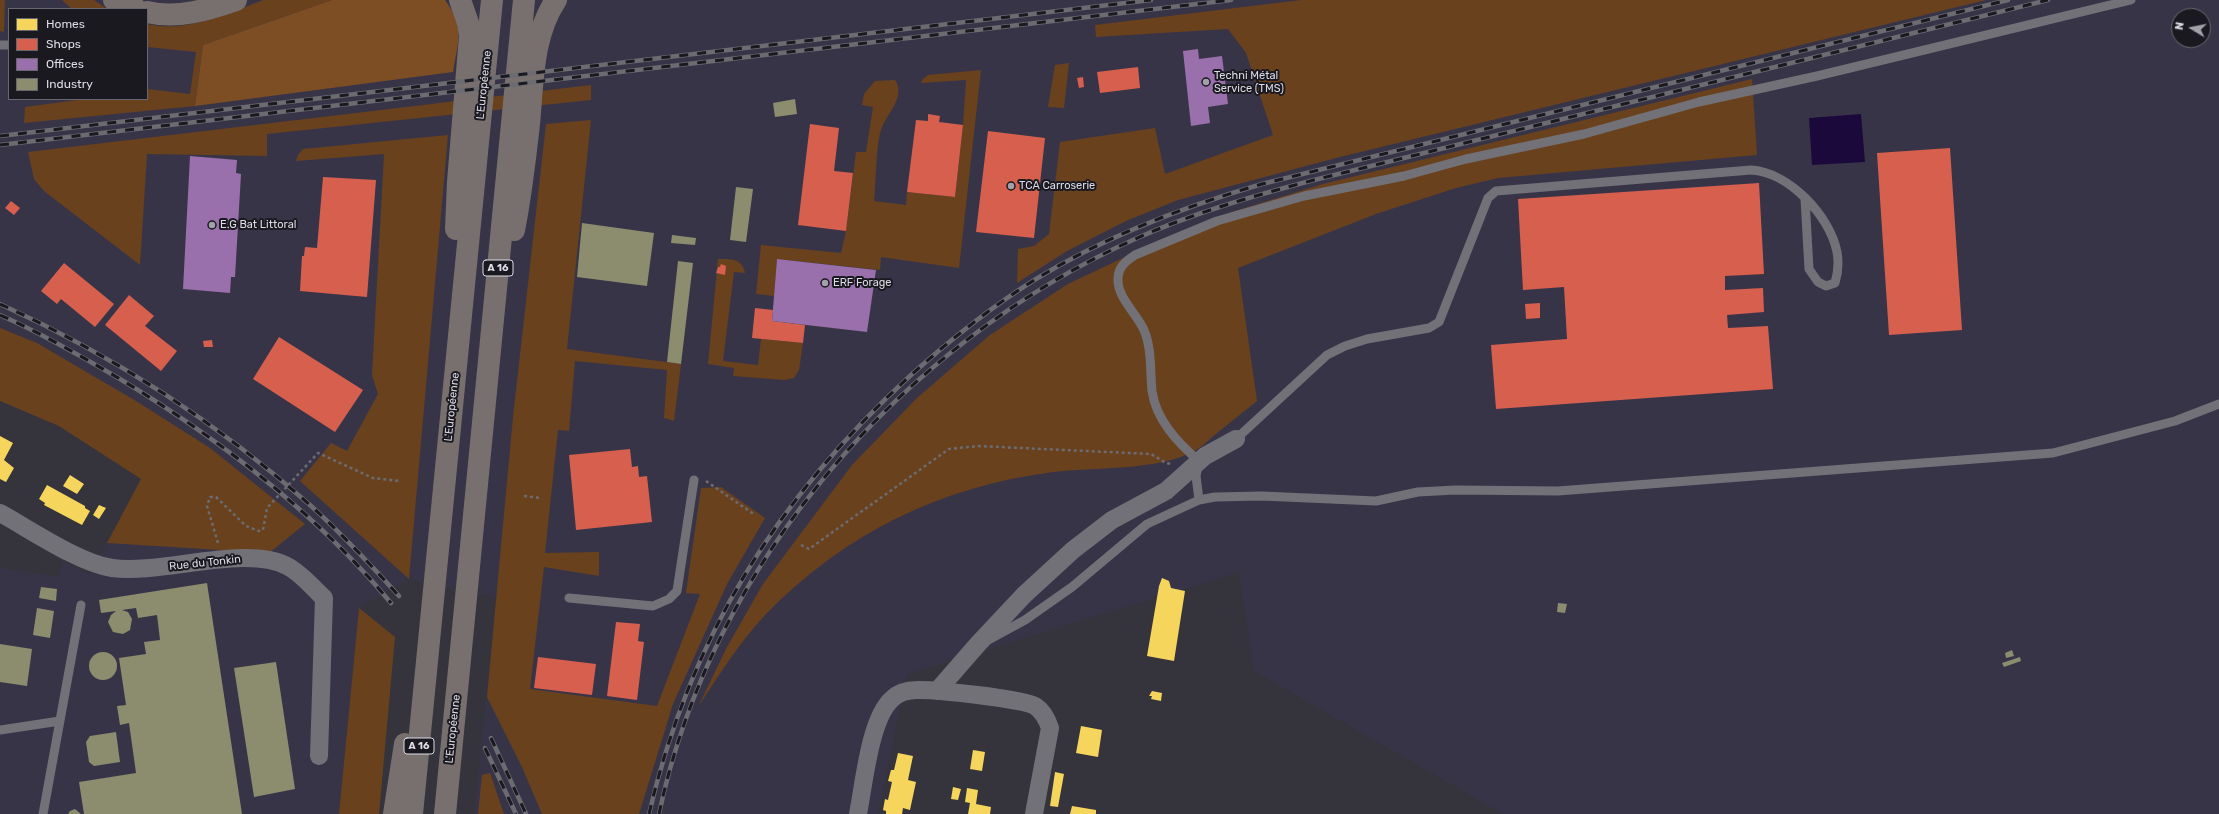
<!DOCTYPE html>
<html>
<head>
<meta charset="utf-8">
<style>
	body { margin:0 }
	#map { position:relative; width:2219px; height:814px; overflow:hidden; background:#35343c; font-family:Rubik,sans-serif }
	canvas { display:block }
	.legend { position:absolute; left:8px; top:8px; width:140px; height:92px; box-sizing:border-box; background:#1a1920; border:1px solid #68676f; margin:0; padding:5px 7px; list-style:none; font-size:12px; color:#dddbe5 }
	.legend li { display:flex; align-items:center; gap:8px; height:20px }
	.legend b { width:20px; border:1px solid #68676f }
	.north { position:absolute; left:2171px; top:8px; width:40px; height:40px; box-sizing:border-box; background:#1a1920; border:1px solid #68676f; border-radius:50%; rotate:280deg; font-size:11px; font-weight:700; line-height:16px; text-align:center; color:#dddbe5 }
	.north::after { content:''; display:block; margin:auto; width:14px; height:18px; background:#a2a1aa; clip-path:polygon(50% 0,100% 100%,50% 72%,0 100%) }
</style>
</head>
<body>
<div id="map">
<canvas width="2219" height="814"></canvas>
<ul class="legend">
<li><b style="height:11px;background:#f6d55c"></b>Homes</li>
<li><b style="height:11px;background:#d6604d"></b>Shops</li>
<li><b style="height:11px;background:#9970ab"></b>Offices</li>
<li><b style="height:11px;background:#8c8c6e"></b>Industry</li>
</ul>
<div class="north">N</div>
</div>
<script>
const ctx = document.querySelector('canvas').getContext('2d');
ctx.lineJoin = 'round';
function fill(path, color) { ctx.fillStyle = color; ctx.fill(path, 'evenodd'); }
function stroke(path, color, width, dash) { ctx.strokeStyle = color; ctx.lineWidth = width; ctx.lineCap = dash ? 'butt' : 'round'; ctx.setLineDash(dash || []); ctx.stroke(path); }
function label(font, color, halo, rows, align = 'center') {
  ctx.font = font + ' Rubik,sans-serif'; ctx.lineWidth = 4; ctx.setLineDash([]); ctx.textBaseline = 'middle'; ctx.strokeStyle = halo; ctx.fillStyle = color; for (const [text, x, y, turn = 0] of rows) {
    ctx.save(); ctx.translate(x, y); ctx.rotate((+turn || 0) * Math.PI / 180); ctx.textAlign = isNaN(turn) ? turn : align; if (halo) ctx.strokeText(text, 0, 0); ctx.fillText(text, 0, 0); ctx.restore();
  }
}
const built = new Path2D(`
	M 0,0 L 2219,0 L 2219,814 L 1503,814 L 1254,671 L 1239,572 L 907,674 L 878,814 L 474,814 L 497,597 L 409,579 L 359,608 L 339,814 L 0,814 L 0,568 L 58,577 L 63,561 L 90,575 L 141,479 L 59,426 L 0,401 ZM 9,9 L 147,9 L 147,99 L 9,99 ZM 2179,16 L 2203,16 L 2203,40 L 2179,40 Z`);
const green = new Path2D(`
	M 0,0 L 5,0 L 4,32 L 0,31 Z
	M 62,0 L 94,0 L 107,9 L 72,9 Z
	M 263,0 L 332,0 L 203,45 L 195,106 L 24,123 L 25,107 L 85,99 L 147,99 L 147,89 L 190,94 L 196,52 L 147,47 L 147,24 C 186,33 227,14 263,0 Z
	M 1301,0 L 1986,0 L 1340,157 L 1178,200 L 1126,221 L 1067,251 L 1017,283 L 1018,249 L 1034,246 L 1049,234 L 1060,142 L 1155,128 L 1165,174 L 1273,135 L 1246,53 L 1228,29 L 1096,37 L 1095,25 Z
	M 1069,63 L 1064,108 L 1048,107 L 1055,65 Z
	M 981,70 L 959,268 L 881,257 L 880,270 L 777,259 L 774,296 L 756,294 L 761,245 L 841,253 L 846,231 L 856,152 L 866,152 L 873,107 L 862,105 L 864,94 L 875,81 L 895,80 C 906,95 888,113 882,127 C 876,140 876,185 874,201 L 906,205 L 907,192 L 955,197 L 963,125 L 966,80 L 921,83 L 923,79 L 928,75 Z
	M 1752,79 L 1757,155 L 1498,178 L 1456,188 L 1376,214 L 1238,268 L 1257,401 C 1242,413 1227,425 1212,437 C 1207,441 1201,448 1194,451 C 1159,471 1093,467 1053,472 C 939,487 845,533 765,615 C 739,643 719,675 698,707 L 727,647 L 763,584 L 852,465 L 917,398 L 990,335 L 1068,284 L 1144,248 L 1235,211 L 1323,184 Z
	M 591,85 L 591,100 L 267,134 L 267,156 L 147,154 L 140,265 L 44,191 L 34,179 L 28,152 Z
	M 591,120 L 567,349 L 681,364 L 674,421 L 664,418 L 667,370 L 575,361 L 569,431 L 558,430 L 545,553 L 599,552 L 599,576 L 544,567 L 530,689 L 657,706 L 700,594 L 686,593 L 701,488 L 721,487 L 765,518 L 727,584 L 673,704 L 639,814 L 542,814 L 522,767 L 487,697 L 513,417 L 546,124 Z
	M 448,135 L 409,579 L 300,481 L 331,443 L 347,451 L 378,394 L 372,375 L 384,154 L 296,161 L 298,155 L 303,149 Z
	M 718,259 C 731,259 742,258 745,273 L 734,272 L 723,361 L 758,365 L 761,339 L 803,343 L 799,370 L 794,378 L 785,380 L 733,376 L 734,368 L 708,364 Z
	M 0,328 L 37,343 L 136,401 L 210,448 L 305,524 L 269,553 L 107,543 L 141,479 L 59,426 L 0,401 Z
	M 359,608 L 395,637 L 379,814 L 339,814 Z
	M 490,773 L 504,814 L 478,814 L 482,775 Z`);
const forest = new Path2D(`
	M 332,0 L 445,0 C 465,27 458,42 453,72 L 195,106 L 203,45 Z`);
const water = new Path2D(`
	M 1861,114 L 1865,162 L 1812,165 L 1809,118 Z`);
const homes = new Path2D(`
	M 0,436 L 13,443 L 4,460 L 14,468 L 6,482 L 0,479 Z
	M 70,475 L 84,484 L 77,494 L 63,486 Z
	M 47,485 L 85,506 L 85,508 L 90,511 L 82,525 L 44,505 L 45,503 L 39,499 Z
	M 99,505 L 106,508 L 99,519 L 93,515 Z
	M 1162,578 L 1169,581 L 1171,588 L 1185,591 L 1174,661 L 1147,656 L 1159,586 Z
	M 1152,691 L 1162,693 L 1161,701 L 1151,699 L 1152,696 L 1149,696 Z
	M 1081,726 L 1102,730 L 1098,757 L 1076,753 Z
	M 973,750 L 985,752 L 982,771 L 970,769 Z
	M 898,753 L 913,756 L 908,780 L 916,782 L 910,810 L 903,808 L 902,814 L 886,814 L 886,811 L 883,810 L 885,799 L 888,800 L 892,782 L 888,781 L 891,770 L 894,770 Z
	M 1055,772 L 1064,774 L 1058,807 L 1050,806 Z
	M 953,787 L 961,789 L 958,800 L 951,799 Z
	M 967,788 L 978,790 L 976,804 L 991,807 L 990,814 L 968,814 L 970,803 L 965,802 Z
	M 1072,806 L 1096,810 L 1096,814 L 1070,814 Z`);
const shops = new Path2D(`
	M 1138,67 L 1140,88 L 1100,93 L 1097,72 Z
	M 1083,77 L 1084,87 L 1079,88 L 1077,78 Z
	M 928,114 L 940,116 L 939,122 L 963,125 L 955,197 L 907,192 L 916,120 L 928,121 Z
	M 810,124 L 839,128 L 834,171 L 853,173 L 846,231 L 798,225 Z
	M 988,131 L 1045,138 L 1034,238 L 976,232 Z
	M 1950,148 L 1962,330 L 1889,335 L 1877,153 Z
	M 323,177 L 376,180 L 367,297 L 300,291 L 302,256 L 304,256 L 305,247 L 317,248 Z
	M 1759,183 L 1764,274 L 1725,276 L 1725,290 L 1763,288 L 1764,312 L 1727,315 L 1728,328 L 1768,326 L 1773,389 L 1496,409 L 1491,345 L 1567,339 L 1564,287 L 1523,290 L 1518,199 Z
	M 11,201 L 20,208 L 14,215 L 5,208 Z
	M 64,263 L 114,304 L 95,327 L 61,299 L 57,304 L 41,291 Z
	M 721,264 L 726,266 L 725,275 L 716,273 L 718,267 L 720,267 Z
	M 129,295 L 154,316 L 145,326 L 177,351 L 161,371 L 105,325 Z
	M 1540,303 L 1540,318 L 1526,319 L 1525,304 Z
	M 755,308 L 773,310 L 772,321 L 805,325 L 803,343 L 752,338 Z
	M 279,337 L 363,390 L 335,432 L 253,379 Z
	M 212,340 L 213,347 L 204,347 L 203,341 Z
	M 630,449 L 632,467 L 638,466 L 639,477 L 647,476 L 652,522 L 576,530 L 569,455 Z
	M 616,622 L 640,624 L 638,641 L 644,642 L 637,700 L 607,696 Z
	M 538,657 L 596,664 L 592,695 L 534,688 Z`);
const offices = new Path2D(`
	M 1198,49 L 1199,59 L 1222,56 L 1228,104 L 1208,107 L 1210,123 L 1191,126 L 1183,51 Z
	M 190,156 L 237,160 L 236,173 L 241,174 L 235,277 L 231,277 L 230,293 L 183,289 Z
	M 777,259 L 876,270 L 867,332 L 772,321 Z`);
const industry = new Path2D(`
	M 795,99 L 797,114 L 775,117 L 773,103 Z
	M 736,187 L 753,189 L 746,242 L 730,240 Z
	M 582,223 L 654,233 L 647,286 L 577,277 Z
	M 672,235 L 696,238 L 695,245 L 671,243 Z
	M 678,261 L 693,263 L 681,364 L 667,362 Z
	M 207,583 L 242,814 L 84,814 L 79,782 L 136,773 L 129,723 L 120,725 L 117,706 L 126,705 L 119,658 L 146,654 L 144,642 L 160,640 L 157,615 L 138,618 L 136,608 L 122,610 L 128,612 L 132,619 L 130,630 L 123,634 L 113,632 L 108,622 L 111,615 L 116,611 L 101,613 L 99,600 Z
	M 41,587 L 57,589 L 56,601 L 39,598 Z
	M 1558,603 L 1567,604 L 1565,613 L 1557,612 Z
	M 37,608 L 54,611 L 50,638 L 33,635 Z
	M 0,644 L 32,649 L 27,686 L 0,682 Z
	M 2012,650 L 2014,656 L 2006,658 L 2005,653 Z
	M89 666a14 14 0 1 1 28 0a14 14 0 1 1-28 0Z
	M 2020,657 L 2021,661 L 2004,667 L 2002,663 Z
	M 276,662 L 295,789 L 254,797 L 234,668 Z
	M 116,732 L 120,762 L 94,766 L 89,762 L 86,742 L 90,736 Z
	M 75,809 L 81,814 L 68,814 L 70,811 Z`);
const path = new Path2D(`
	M 706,481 L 755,515
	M 524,496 L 541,498
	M 218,543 L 207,506 L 210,497 L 216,497 L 246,526 L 259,531 L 263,530 L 267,508 L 318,453 L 373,478 L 400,481
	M 801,545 L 809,549 L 949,449 L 978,446 L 1151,454 L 1166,463 L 1171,464`);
const lane = new Path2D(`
	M 0,45 L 9,45
	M 1236,439 L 1327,355 L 1345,346 L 1367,339 L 1429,328 L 1439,322 L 1488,198 L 1496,191 L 1751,170 C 1789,172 1830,216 1837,252 C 1839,263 1838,273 1835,283 L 1826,286 L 1818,282 L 1809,269 L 1805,199
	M 1199,500 L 1196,476 L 1199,461 C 1178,443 1156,420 1152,391 C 1150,371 1152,349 1144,330 C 1137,314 1117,297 1118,279 C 1118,267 1126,261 1135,255 L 1217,221 L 1304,196 L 1404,176 L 1466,159 L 1584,134 L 1699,102 L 1817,76 L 2131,0
	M 569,598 L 653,606 L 669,599 L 677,591 L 694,480
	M 990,639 L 1025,620 L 1072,587 L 1147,524 L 1199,500 L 1215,497 L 1262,496 L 1376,501 L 1418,492 L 1455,490 L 1558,491 L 2053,453 L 2175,421 L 2219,404
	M 0,730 L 60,721
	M 43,814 L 81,605`);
const street = new Path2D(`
	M 0,513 C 31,530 79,563 112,568 C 161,575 246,544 287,566 C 301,573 312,587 324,598 L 319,756
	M 937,691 L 978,644 L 1024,595 L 1073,550 L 1112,520 L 1166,491 L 1205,456 L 1236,439
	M 858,814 C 864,784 870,718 892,699 C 899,692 908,690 917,690 C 933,689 1023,699 1035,706 C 1043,711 1047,719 1050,728 L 1034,814`);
const highway = new Path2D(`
	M 114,0 L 136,9
	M 147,12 C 178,19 207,10 236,0
	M 456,229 L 458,182 L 470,36 L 468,23 L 460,0
	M 514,230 C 521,195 525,160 529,124 C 533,82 532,36 556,0
	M 394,814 L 405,744
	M 412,814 L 492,0
	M 445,814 L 524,0`);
const rail = new Path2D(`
	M 0,136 L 1151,0
	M 0,145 L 1231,0
	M 0,304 C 112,355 218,423 310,505 C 341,533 370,564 399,596
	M 0,315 C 41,333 81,356 120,379 C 221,440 315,512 391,603
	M 491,738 L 526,814
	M 485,748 L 516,814
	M 649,814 C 690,638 778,496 911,375 C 950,340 991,307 1036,279 C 1106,236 1183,207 1262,184 L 2008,0
	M 659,814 C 712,562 902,344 1135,239 C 1193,213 1253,196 1314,180 L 2048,0`);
const markers = [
	[1206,82,4,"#a2a1aa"],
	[1011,186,4,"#a2a1aa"],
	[212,225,4,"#a2a1aa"],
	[825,283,4,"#a2a1aa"]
];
const shields = [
	[498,268,30],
	[419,746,30]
];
const shieldNames = [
	["A 16",498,268],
	["A 16",419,746]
];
const poiNames = [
	["Techni Métal",1214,76],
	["Service (TMS)",1214,89],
	["TCA Carroserie",1019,186],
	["E.G Bat Littoral",220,225],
	["ERF Forage",833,283]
];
const streetNames = [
	["L'Européenne",484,85,-84],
	["L'Européenne",452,407,-84],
	["Rue du Tonkin",205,563,-6],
	["L'Européenne",453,729,-84]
];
fill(built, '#383448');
fill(green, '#69411d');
fill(forest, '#7d4e24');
fill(water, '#1c093c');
fill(homes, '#f6d55c');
fill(shops, '#d6604d');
fill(offices, '#9970ab');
fill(industry, '#8c8c6e');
stroke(path, '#6c6b72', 2.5, [3, 3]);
stroke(lane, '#727177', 9);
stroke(street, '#727177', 18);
stroke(highway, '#77706e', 22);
stroke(rail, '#6c6b71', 4.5);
stroke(rail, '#1a1920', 3, [9]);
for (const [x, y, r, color] of markers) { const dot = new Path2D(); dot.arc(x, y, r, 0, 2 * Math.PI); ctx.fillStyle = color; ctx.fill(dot); stroke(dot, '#1a1920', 1.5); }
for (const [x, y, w] of shields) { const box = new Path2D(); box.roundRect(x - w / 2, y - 8, w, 16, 3); ctx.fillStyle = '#1a1920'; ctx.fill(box); stroke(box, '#dddbe5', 1); }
label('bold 10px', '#dddbe5', null, shieldNames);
label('11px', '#dddbe5', '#1a1920', poiNames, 'left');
label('11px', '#dddbe5', '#1a1920', streetNames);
</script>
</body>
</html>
